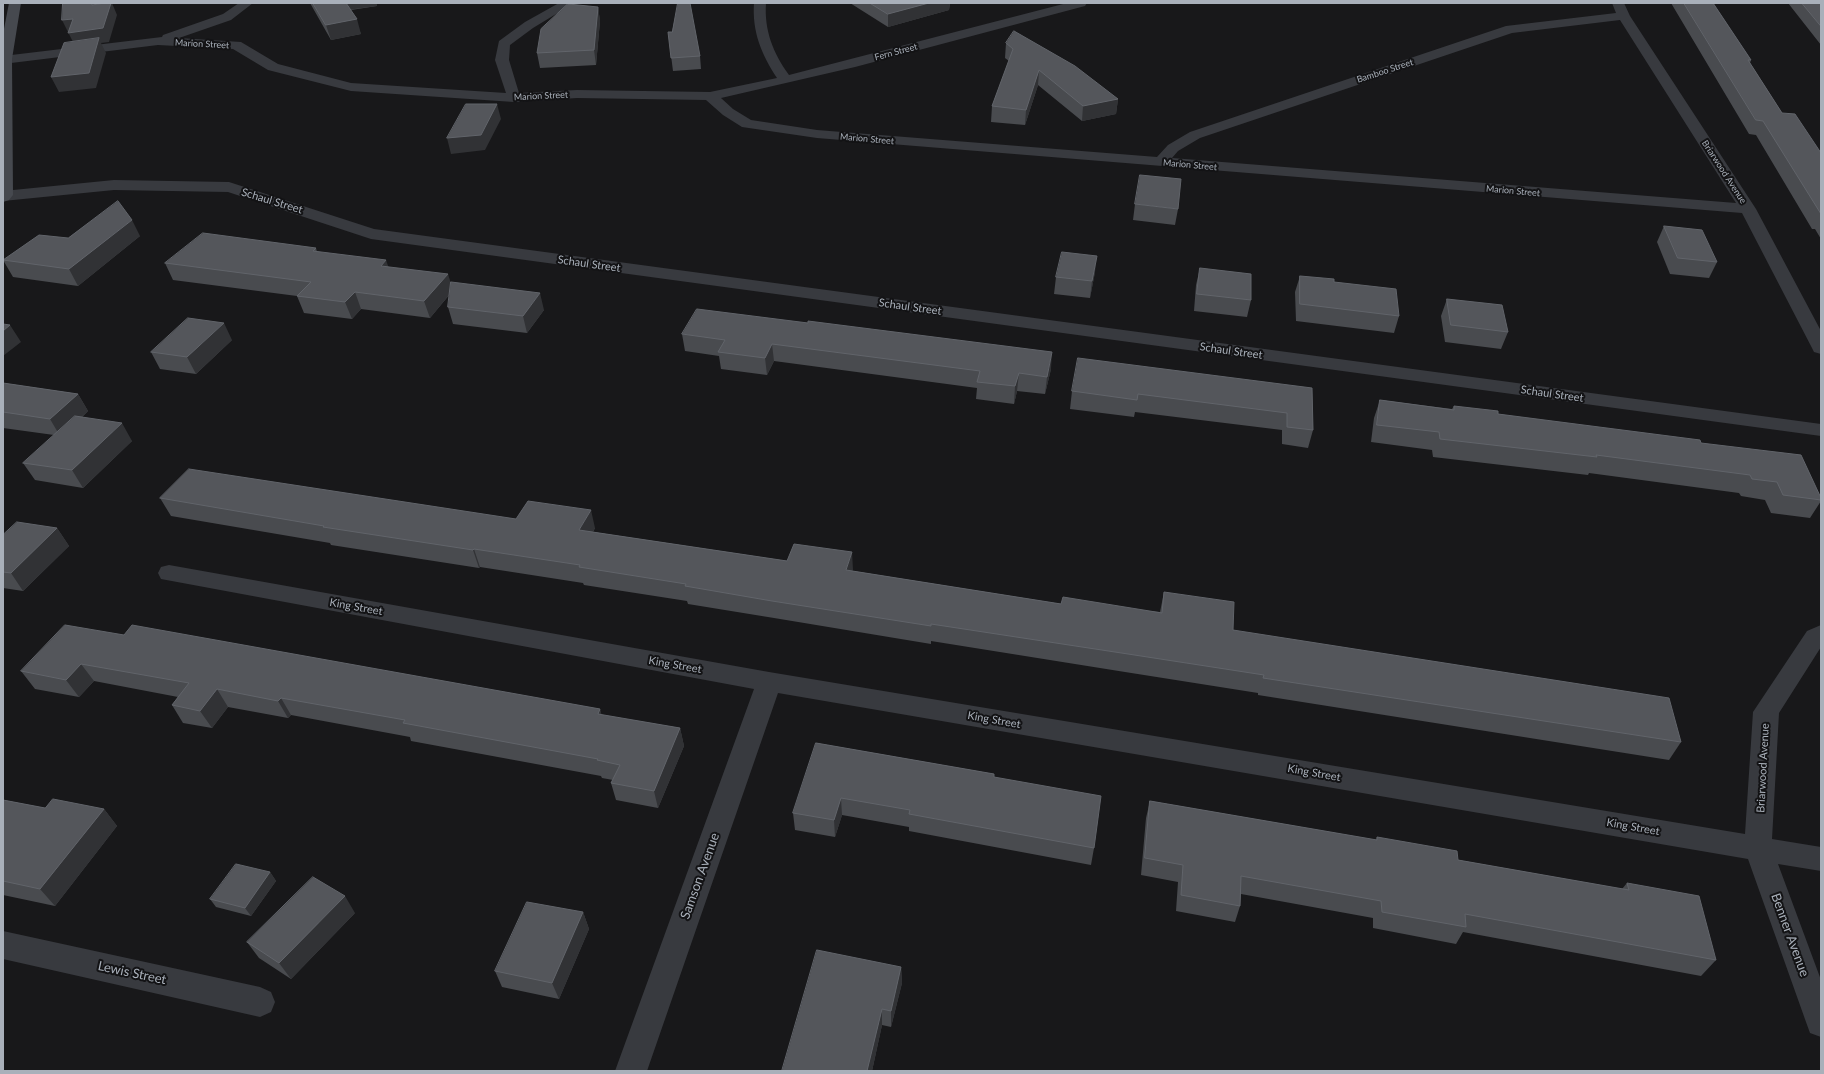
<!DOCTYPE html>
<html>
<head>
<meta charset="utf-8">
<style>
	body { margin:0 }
	#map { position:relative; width:1824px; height:1074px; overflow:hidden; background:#18181a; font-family:Lato,sans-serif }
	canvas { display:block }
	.frame { position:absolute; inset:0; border:4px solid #a9b0ba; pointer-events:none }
</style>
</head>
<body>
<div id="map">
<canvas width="1824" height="1074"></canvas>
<div class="frame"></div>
</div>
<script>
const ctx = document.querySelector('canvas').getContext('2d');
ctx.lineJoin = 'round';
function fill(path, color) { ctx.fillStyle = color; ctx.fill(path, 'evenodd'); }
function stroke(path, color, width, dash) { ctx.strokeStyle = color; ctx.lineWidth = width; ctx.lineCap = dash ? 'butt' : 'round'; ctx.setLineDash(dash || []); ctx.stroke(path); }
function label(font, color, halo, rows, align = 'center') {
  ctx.font = font + ' Lato,sans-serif'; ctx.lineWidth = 4; ctx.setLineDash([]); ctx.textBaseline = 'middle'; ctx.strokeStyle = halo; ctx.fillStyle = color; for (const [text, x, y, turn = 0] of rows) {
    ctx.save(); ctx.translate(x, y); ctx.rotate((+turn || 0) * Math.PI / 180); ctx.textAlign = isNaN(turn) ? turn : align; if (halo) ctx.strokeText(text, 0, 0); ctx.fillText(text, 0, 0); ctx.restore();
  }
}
const street = new Path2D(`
	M 239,3 L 253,3 L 231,20 L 179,38 L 241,42 L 278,64 L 351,83 L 506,93 L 495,60 L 499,41 L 525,22 L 559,3 L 574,3 L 533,28 L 510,45 L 509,60 L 519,93 L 577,90 L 710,92 L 777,78 C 761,54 752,31 754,3 L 766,3 C 764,30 773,53 789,75 L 1067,3 L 1087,3 L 1085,6 L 855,67 L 721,98 L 733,109 L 751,120 L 817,130 L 1157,157 L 1168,145 L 1190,132 L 1506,26 L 1616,13 L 1612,3 L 1624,3 L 1630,16 L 1756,209 L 1821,331 L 1821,354 L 1814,352 L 1812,348 L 1742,213 L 817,138 L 742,127 L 723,115 L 706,100 L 577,98 L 514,102 L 351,91 L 268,70 L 233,49 L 158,45 L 3,64 L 3,56 L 162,37 L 163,35 L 223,14 ZM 1620,20 L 1736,203 L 1172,158 L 1178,151 L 1200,138 L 1512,33 Z
	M 114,180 L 229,182 L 374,229 L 1821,424 L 1821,436 L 371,239 L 228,192 L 114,190 L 3,201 L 3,191 Z
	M 169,565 L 769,672 L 1745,834 L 1753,712 L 1807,631 L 1821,625 L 1821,647 L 1779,713 L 1772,839 L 1821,847 L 1821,871 L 1778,864 L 1821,980 L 1821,1037 L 1810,1033 L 1806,1022 L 1748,859 L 778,693 L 647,1071 L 615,1071 L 754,689 L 161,579 L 158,573 L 161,567 Z
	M 3,931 L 260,987 L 271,992 L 275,1002 L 271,1012 L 260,1017 L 3,959 Z`);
const secondary = new Path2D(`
	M 9,3 L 21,3 L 12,59 L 13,195 L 9,200 L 3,202 L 3,34 Z`);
const wall = new Path2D(`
	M 310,3 L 376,3 L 377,6 L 351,10 L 361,34 L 331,40 Z
	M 850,3 L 950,3 L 949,10 L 888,27 Z
	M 1671,3 L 1713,3 L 1751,60 L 1750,63 L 1782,113 L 1821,153 L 1821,239 L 1815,229 L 1812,229 L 1756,135 L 1749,134 Z
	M 1788,3 L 1821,3 L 1821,45 Z
	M 598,7 L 600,21 L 596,65 L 540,68 L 537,53 Z
	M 668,32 L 700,56 L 701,69 L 673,71 Z
	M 1006,43 L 1118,99 L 1116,114 L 1082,121 L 1038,85 L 1025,125 L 991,122 L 992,106 L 1009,61 L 1005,58 Z
	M 1135,204 L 1178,209 L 1175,225 L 1133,220 Z
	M 1664,226 L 1717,262 L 1709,278 L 1670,274 L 1657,242 Z
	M 140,236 L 78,286 L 13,277 L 3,260 L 68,238 Z
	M 316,248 L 317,252 L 389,267 L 544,310 L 527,333 L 453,324 L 448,307 L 450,294 L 430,318 L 361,309 L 352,319 L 304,313 L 297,296 L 173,280 L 165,263 Z
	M 1200,268 L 1251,300 L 1247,317 L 1194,311 L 1196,285 Z
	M 1095,272 L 1090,298 L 1054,294 L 1056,277 Z
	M 1300,276 L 1334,282 L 1399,316 L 1394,333 L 1296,321 L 1295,292 Z
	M 1447,299 L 1508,332 L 1501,349 L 1445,342 L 1441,316 Z
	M 682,334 L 1051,369 L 1045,394 L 1017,391 L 1014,404 L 976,399 L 977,388 L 774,361 L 767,375 L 721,369 L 719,356 L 685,351 Z
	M 232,340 L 196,374 L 160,369 L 151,352 Z
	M 3,383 L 78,394 L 88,411 L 82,417 L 132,441 L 83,488 L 35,480 L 23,463 L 54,435 L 3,428 Z
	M 1312,388 L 1313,430 L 1308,448 L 1282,444 L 1282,430 L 1135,412 L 1134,417 L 1070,409 L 1072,391 Z
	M 1380,400 L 1452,409 L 1454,406 L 1498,414 L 1701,443 L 1821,498 L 1821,501 L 1810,518 L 1771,513 L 1765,500 L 1741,496 L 1739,493 L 1589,473 L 1588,475 L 1433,457 L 1432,450 L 1371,442 L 1374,418 Z
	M 160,498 L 516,519 L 595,528 L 593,532 L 787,561 L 853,571 L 1061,604 L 1160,612 L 1164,592 L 1233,630 L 1681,742 L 1669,760 L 1258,695 L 1258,693 L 1125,672 L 931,641 L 931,644 L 774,618 L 688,604 L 687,601 L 584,585 L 583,583 L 480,567 L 479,568 L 331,545 L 330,543 L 171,516 Z
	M 57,528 L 69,546 L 23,591 L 3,588 L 3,535 Z
	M 124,635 L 600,709 L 601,715 L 680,728 L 684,746 L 658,808 L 616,800 L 611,783 L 613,780 L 602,778 L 601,776 L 411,741 L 410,737 L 291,715 L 288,718 L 228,707 L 212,728 L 183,723 L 172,705 L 178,697 L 94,681 L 79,697 L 35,689 L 21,671 Z
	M 816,743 L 994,774 L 994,777 L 1094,848 L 1091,865 L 909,831 L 909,827 L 842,815 L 835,837 L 795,830 L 793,813 Z
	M 3,800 L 45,808 L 104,809 L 117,826 L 55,906 L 3,895 Z
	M 1150,801 L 1376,840 L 1377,837 L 1458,860 L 1622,889 L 1627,883 L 1716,960 L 1701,976 L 1463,932 L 1456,944 L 1373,928 L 1373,918 L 1241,894 L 1240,906 L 1235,922 L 1176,911 L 1178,882 L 1141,875 L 1146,818 Z
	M 270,872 L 276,881 L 251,916 L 216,907 L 210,899 Z
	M 583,912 L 589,929 L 559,999 L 502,987 L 495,971 Z
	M 355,913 L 291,979 L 259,958 L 247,942 Z
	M 901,967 L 902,983 L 891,1027 L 882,1025 L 872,1071 L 782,1071 Z`);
const shadedWall = new Path2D(`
	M 92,3 L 102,3 L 98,18 L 92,5 Z
	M 112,3 L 117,15 L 109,42 L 101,43 L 106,53 L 96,88 L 59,92 L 51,77 L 75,46 L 62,20 Z
	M 344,3 L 376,3 L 377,6 L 347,10 Z
	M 929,3 L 950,3 L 949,10 L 888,27 L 888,14 Z
	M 598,7 L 600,21 L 596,65 L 594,50 Z
	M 357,19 L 361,34 L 331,40 L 326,25 Z
	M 1039,70 L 1038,85 L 1025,125 L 1026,110 Z
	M 1118,99 L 1116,114 L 1082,121 L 1083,106 Z
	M 497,104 L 501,119 L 485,150 L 451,154 L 447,138 Z
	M 132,220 L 140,236 L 78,286 L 69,269 Z
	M 1097,256 L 1095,272 L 1090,298 L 1092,281 Z
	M 386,260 L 392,277 L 381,266 Z
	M 448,274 L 453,290 L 430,318 L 424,301 Z
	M 355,292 L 361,309 L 352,319 L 345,302 Z
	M 540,293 L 544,310 L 527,333 L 523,316 Z
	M 224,323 L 232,340 L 196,374 L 187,357 Z
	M 10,325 L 21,342 L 3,356 L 3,331 Z
	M 772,344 L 774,361 L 767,375 L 765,358 Z
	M 1052,352 L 1051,369 L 1045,394 L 1047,377 Z
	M 1019,373 L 1017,391 L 1014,404 L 1015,386 Z
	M 78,394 L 88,411 L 60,436 L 50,419 Z
	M 122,423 L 132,441 L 83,488 L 72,470 Z
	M 591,510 L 595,528 L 584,547 L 579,530 Z
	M 57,528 L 69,546 L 23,591 L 11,573 Z
	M 474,549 L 480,567 L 479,568 L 473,550 Z
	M 852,552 L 853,570 L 847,587 L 846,570 Z
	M 81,664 L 94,681 L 79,697 L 66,680 Z
	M 217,689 L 228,707 L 212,728 L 200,711 Z
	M 281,698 L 291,715 L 288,718 L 278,701 Z
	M 600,709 L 605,727 L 598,714 Z
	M 680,728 L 684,746 L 658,808 L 654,791 Z
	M 841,798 L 842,815 L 835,837 L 834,820 Z
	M 104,809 L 117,826 L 55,906 L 40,889 Z
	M 270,872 L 276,881 L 251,916 L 245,908 Z
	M 345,896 L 355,913 L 291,979 L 279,963 Z
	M 583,912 L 589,929 L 559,999 L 552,983 Z
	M 901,967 L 902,983 L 891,1027 L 891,1011 Z
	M 882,1009 L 882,1025 L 872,1071 L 867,1071 Z`);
const building = new Path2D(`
	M 63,3 L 92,3 L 92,5 L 105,3 L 111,3 L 103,28 L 68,33 L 73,19 L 62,20 Z
	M 313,3 L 346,3 L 357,19 L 326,25 Z
	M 678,3 L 690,3 L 700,56 L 671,58 L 668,32 L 672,32 Z
	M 870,3 L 929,3 L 888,14 Z
	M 1684,3 L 1713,3 L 1751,60 L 1748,60 L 1782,113 L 1795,114 L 1821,153 L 1821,214 L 1763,121 L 1756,120 Z
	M 1802,3 L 1821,3 L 1821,26 Z
	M 568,4 L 598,7 L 594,50 L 537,53 L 541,29 Z
	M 1014,31 L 1075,66 L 1118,99 L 1083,106 L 1039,70 L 1026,110 L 992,106 L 1013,49 L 1006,43 Z
	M 99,38 L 89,73 L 51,77 L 64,43 Z
	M 466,104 L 497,104 L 481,135 L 447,138 Z
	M 1140,175 L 1181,179 L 1178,209 L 1135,204 Z
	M 118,201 L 132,220 L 69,269 L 3,260 L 39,235 L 68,238 Z
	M 1664,226 L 1702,230 L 1717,262 L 1678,258 Z
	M 203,233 L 316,248 L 313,251 L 386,260 L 381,266 L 448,274 L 424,301 L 355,292 L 345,302 L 297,296 L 311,282 L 165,263 Z
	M 1062,252 L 1097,256 L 1092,281 L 1056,277 Z
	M 1200,268 L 1251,274 L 1251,300 L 1197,294 Z
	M 1300,276 L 1334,279 L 1334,282 L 1396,289 L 1399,316 L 1300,304 Z
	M 451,282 L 540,293 L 523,316 L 448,307 Z
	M 1447,299 L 1502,305 L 1508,332 L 1451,325 Z
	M 697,309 L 808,323 L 808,321 L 1052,352 L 1047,377 L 1019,373 L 1015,386 L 977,382 L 980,371 L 772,344 L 765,358 L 718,352 L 725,340 L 682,334 Z
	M 188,318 L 224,323 L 187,357 L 151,352 Z
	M 3,324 L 10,325 L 3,331 Z
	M 1078,358 L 1312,388 L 1313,430 L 1287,427 L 1287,413 L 1138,394 L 1137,400 L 1072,391 Z
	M 3,383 L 78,394 L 50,419 L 3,412 Z
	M 1380,400 L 1454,410 L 1454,406 L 1498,411 L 1498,414 L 1700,440 L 1701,443 L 1801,455 L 1821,498 L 1821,500 L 1783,495 L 1777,482 L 1752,479 L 1750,475 L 1596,455 L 1597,457 L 1440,439 L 1439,432 L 1377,425 Z
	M 75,416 L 122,423 L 72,470 L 23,463 Z
	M 189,469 L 516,519 L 528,501 L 591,510 L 579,530 L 787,561 L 794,544 L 852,552 L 846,570 L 1061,604 L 1063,597 L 1162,613 L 1164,592 L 1234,602 L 1233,630 L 1669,698 L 1681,742 L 1263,678 L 1264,675 L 1128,654 L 931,624 L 931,626 L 772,601 L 685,586 L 686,584 L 579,567 L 580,565 L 474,549 L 473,550 L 323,527 L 324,526 L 160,498 Z
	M 17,522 L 57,528 L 11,573 L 3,572 L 3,535 Z
	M 65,625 L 124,635 L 132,625 L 600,709 L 598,714 L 680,728 L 654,791 L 611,783 L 620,765 L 597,760 L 598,759 L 403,723 L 405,720 L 281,698 L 278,701 L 217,689 L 200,711 L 172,705 L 189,683 L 81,664 L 66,680 L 21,671 Z
	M 816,743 L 994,774 L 994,777 L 1101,796 L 1094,848 L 909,814 L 910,810 L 841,798 L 834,820 L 793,813 Z
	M 53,799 L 104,809 L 40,889 L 3,881 L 3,800 L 45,808 Z
	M 1150,801 L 1377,840 L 1377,837 L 1457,851 L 1458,860 L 1629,890 L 1627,883 L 1699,896 L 1716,960 L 1465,914 L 1466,927 L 1382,912 L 1381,901 L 1241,876 L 1240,906 L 1181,895 L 1183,865 L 1145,858 Z
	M 236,864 L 270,872 L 245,908 L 210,899 Z
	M 313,877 L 345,896 L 279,963 L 247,942 Z
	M 527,902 L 583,912 L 552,983 L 495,971 Z
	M 817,950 L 901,967 L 891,1011 L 882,1009 L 867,1071 L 782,1071 Z`);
const farStreetnames = [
	["Marion Street",202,44,3],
	["Fern Street",896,52,-15],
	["Bamboo Street",1385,71,-18],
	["Marion Street",541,96,-3],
	["Marion Street",867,139,5],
	["Marion Street",1190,165,5],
	["Briarwood Avenue",1724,172,57],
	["Marion Street",1513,191,5]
];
const streetNames = [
	["Schaul Street",272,201,17],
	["Schaul Street",589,264,8],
	["Schaul Street",910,307,8],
	["Schaul Street",1231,351,8],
	["Schaul Street",1552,394,8],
	["King Street",356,607,10],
	["King Street",675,665,10],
	["King Street",994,720,10],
	["Briarwood Avenue",1763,768,-87],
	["King Street",1314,773,10],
	["King Street",1633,827,10]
];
const nearStreetnames = [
	["Samson Avenue",700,876,-70],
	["Benner Avenue",1790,935,70],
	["Lewis Street",132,973,12]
];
fill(street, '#383a3f');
fill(secondary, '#46494f');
fill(wall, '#494b4f');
fill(shadedWall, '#313235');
fill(building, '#54565b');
stroke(building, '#61646a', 1);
label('9px', '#a9b0ba', '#131315', farStreetnames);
label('11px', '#a9b0ba', '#131315', streetNames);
label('13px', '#a9b0ba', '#131315', nearStreetnames);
</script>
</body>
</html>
